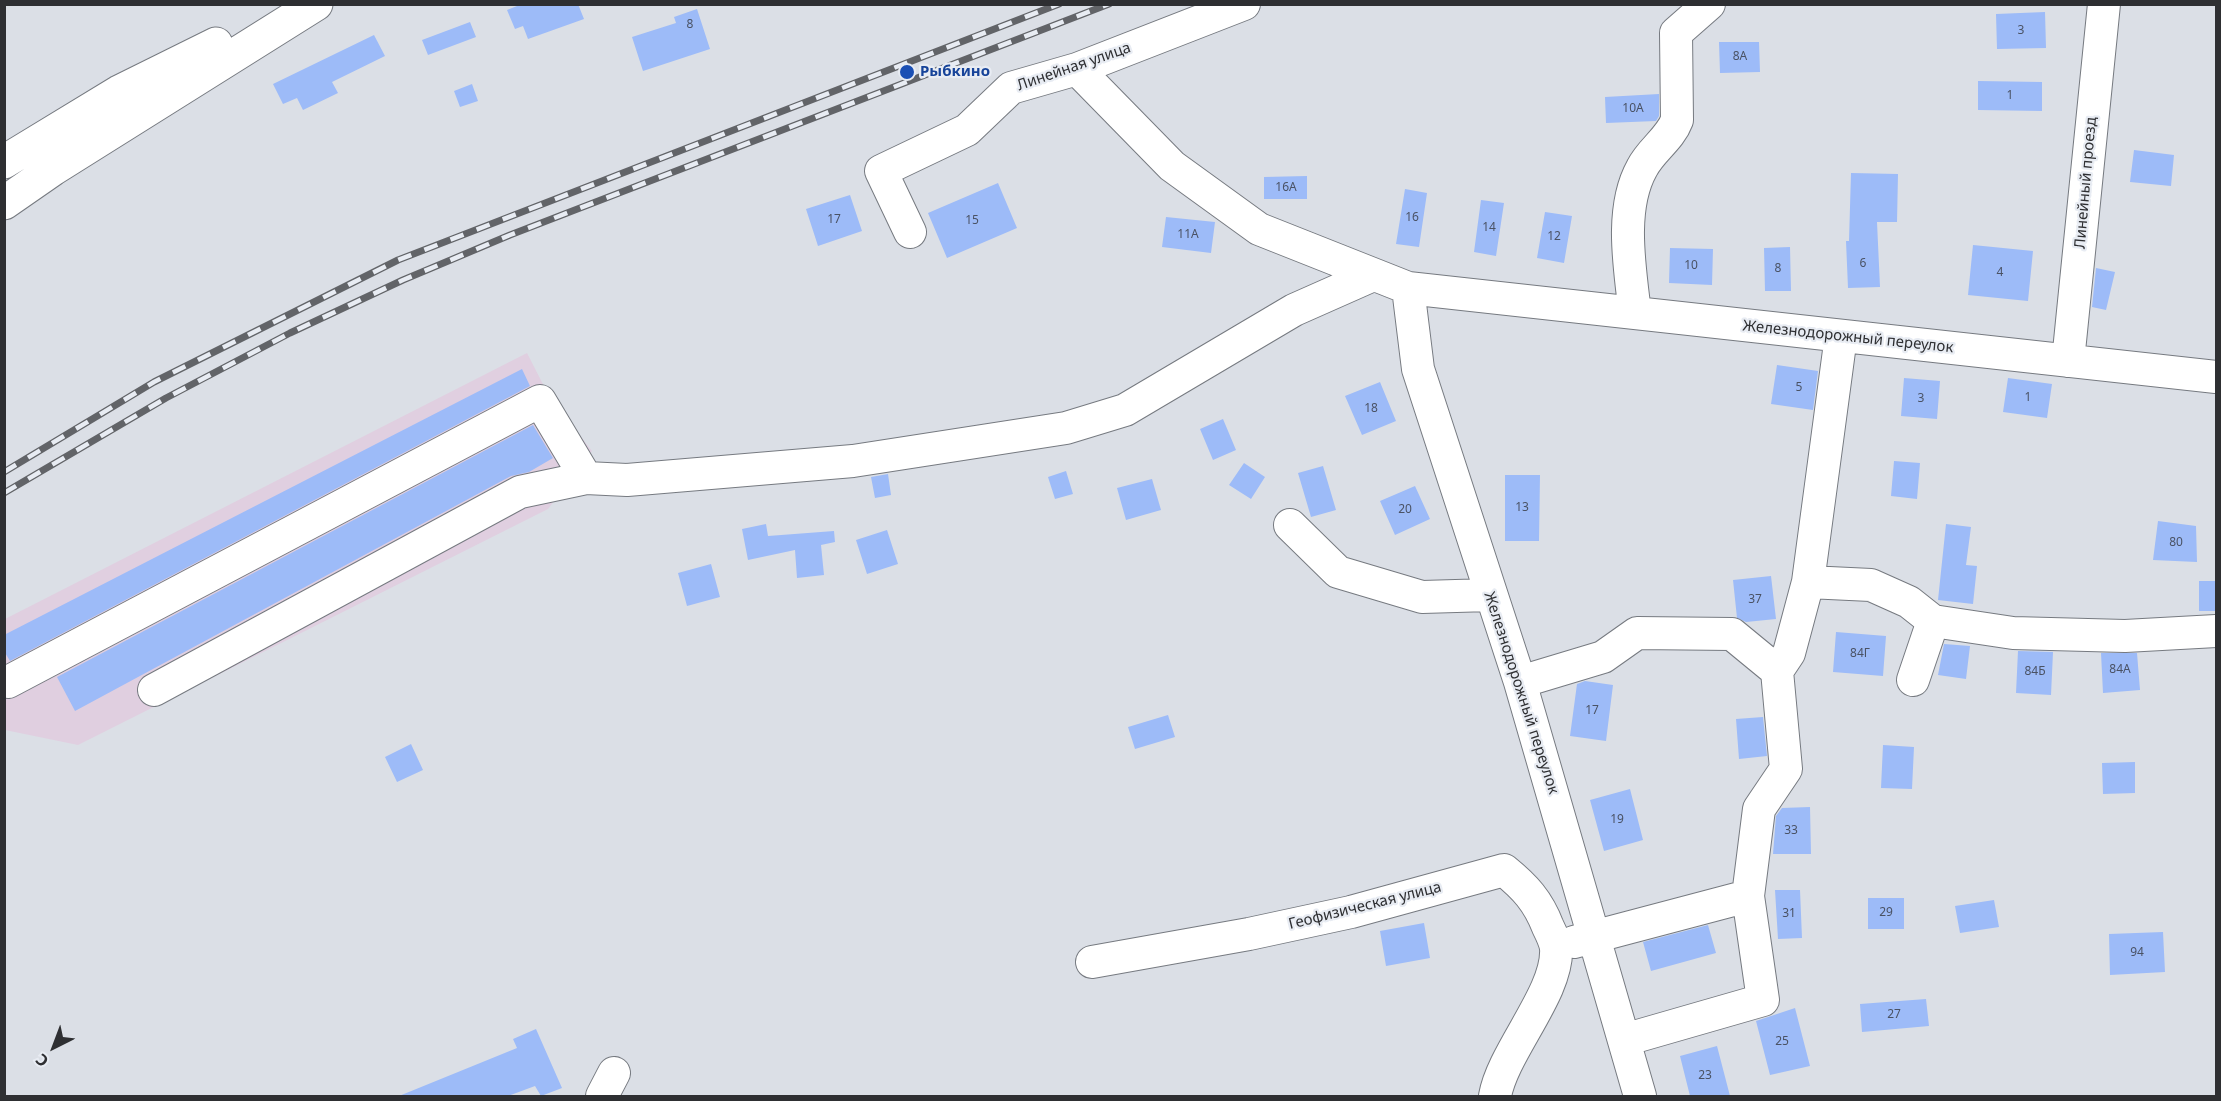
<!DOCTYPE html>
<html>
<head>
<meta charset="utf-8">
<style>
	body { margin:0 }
	#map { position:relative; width:2221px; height:1101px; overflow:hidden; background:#dbdfe6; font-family:"Noto Sans",sans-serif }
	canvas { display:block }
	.frame { position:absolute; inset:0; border:6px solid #2e2f32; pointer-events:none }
	.north { position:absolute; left:24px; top:1017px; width:60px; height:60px; -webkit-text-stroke:4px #e8ecf3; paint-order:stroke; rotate:222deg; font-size:16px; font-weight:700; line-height:24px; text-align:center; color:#2e2f32 }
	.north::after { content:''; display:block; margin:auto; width:21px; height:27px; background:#2e2f32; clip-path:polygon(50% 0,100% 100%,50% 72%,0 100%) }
</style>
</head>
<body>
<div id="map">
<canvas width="2221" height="1101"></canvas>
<div class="frame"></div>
<div class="north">С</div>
</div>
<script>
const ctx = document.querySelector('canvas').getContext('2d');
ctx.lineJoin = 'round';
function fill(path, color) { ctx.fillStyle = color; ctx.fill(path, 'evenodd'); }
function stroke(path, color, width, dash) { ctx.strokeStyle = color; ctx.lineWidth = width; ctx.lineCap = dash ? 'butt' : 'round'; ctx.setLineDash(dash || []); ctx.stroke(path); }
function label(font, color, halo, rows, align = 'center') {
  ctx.font = font + ' "Noto Sans",sans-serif'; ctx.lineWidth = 4.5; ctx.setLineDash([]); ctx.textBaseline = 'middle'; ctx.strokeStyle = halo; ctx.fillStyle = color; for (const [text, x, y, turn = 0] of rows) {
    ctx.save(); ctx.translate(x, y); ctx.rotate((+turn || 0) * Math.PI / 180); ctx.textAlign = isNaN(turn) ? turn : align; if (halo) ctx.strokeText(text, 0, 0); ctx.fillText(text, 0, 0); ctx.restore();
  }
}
const industrial = new Path2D(`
	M 527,353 L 549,396 L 592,451 L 548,509 L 78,745 L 5,730 L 5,619 Z`);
const building = new Path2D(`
	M 522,4 L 578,4 L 584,19 L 528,39 L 523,26 L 515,29 L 507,10 Z
	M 697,9 L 710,49 L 643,71 L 632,37 L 676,23 L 674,17 Z
	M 2045,12 L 2046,48 L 1997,49 L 1996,14 Z
	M 470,22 L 476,37 L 428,55 L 422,40 Z
	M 374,35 L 385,56 L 332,82 L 338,93 L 303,110 L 297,98 L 283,104 L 273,84 Z
	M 1719,42 L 1759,42 L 1760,72 L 1720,73 Z
	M 1978,81 L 2042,82 L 2042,111 L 1978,110 Z
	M 472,84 L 478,101 L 460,107 L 454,91 Z
	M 1659,94 L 1659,116 L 1656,121 L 1606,123 L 1605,97 Z
	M 2134,150 L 2174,155 L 2171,186 L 2130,182 Z
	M 1851,173 L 1898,174 L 1897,222 L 1877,222 L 1880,287 L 1848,288 L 1846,241 L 1849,241 Z
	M 1307,176 L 1307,199 L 1264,199 L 1264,177 Z
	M 998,183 L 1017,228 L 947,258 L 928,213 Z
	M 1405,189 L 1427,193 L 1419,247 L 1396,244 Z
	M 850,195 L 862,231 L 818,246 L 806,209 Z
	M 1481,200 L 1504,203 L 1496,256 L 1474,252 Z
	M 1545,212 L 1572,216 L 1564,263 L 1537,258 Z
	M 1166,217 L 1215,222 L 1211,253 L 1162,247 Z
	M 1973,245 L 2033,251 L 2028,301 L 1968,295 Z
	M 1790,247 L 1791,291 L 1765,291 L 1764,248 Z
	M 1670,248 L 1713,249 L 1712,285 L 1669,283 Z
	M 2096,268 L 2115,272 L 2106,310 L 2092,307 Z
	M 1777,365 L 1818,371 L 1813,410 L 1771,404 Z
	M 522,369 L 530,386 L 10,661 L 4,651 L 4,635 Z
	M 1904,378 L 1940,381 L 1937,419 L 1901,416 Z
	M 2008,378 L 2052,384 L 2047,418 L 2003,412 Z
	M 1380,382 L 1396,421 L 1362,435 L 1345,396 Z
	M 1223,419 L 1236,450 L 1213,460 L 1200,429 Z
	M 533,425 L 553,458 L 529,472 L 511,476 L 75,711 L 57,677 Z
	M 1894,461 L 1920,463 L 1917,499 L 1891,496 Z
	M 1244,463 L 1265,477 L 1251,499 L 1229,485 Z
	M 1323,466 L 1336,510 L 1311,517 L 1298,473 Z
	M 1066,471 L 1073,494 L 1055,499 L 1048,477 Z
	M 888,474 L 891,495 L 875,498 L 871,477 Z
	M 1505,475 L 1540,475 L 1539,541 L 1505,541 Z
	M 1152,479 L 1161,510 L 1126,520 L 1117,488 Z
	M 1415,486 L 1430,519 L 1395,535 L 1380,501 Z
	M 2158,521 L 2196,526 L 2197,562 L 2153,560 Z
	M 766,524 L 768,536 L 834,531 L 835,542 L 821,545 L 824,575 L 797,578 L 795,550 L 748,560 L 742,529 Z
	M 1946,524 L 1971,527 L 1966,565 L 1977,566 L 1973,604 L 1938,600 Z
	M 887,530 L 898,564 L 867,574 L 856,540 Z
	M 711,564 L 720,597 L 687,606 L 678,573 Z
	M 1771,576 L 1776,619 L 1746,622 L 1737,618 L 1733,580 Z
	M 2199,581 L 2217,581 L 2217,611 L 2199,611 Z
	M 1836,632 L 1886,636 L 1883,676 L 1833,672 Z
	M 1944,644 L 1970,646 L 1966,679 L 1938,675 Z
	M 2018,651 L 2053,652 L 2051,695 L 2016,693 Z
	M 2101,653 L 2137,653 L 2140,690 L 2103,693 Z
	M 1585,681 L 1613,685 L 1606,741 L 1570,736 L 1577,684 Z
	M 1168,715 L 1175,737 L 1135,749 L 1128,727 Z
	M 1763,717 L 1767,756 L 1739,759 L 1736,719 Z
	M 411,744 L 423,770 L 397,782 L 385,757 Z
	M 1883,745 L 1914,747 L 1912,789 L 1881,788 Z
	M 2135,762 L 2135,793 L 2103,794 L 2102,763 Z
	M 1630,789 L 1643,840 L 1604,851 L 1590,800 Z
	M 1810,807 L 1811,854 L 1773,854 L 1776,816 L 1782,808 Z
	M 1775,890 L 1800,890 L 1802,938 L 1778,939 Z
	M 1868,898 L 1904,898 L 1904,929 L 1868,929 Z
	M 1994,900 L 1999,927 L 1960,933 L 1955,906 Z
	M 1424,923 L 1430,958 L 1386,966 L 1380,931 Z
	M 1708,925 L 1716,953 L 1651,971 L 1643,942 Z
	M 2163,932 L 2165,972 L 2110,975 L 2109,934 Z
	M 1926,999 L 1929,1026 L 1862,1032 L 1860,1004 Z
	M 1795,1008 L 1810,1066 L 1770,1075 L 1756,1021 Z
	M 536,1029 L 562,1088 L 541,1096 L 535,1086 L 508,1096 L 399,1096 L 517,1048 L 513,1039 Z
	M 1717,1046 L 1730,1096 L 1690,1096 L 1680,1056 Z`);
const minor = new Path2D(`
	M 1077,69 L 1172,166 L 1259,229 L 1408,288 L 2216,377
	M 910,232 L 881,171 L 967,130 L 1011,88 L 1077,69 L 1244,4
	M 1408,288 L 1418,369 L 1520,682 L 1640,1096
	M 1635,313 C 1630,269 1619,209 1642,168 C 1651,150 1670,139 1677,120 L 1676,33 L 1709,4
	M 2068,361 L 2104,4
	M 1290,525 L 1338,572 L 1422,597 L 1490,595
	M 1808,582 L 1841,336
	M 1777,671 L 1789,653 L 1808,582 L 1871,585 L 1909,602 L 1933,621 L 2013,633 L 2125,636 L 2216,631
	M 1913,680 L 1933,621
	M 8,682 L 540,401 L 586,478
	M 1520,682 L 1603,657 L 1637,633 L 1732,634 L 1777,671 L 1786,769 L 1759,809 L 1748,896 L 1763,1000 L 1624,1040
	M 154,690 L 520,492 L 586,478 L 627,480 L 853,461 L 1066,428 L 1125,410 L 1294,310 L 1373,275
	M 1574,942 L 1748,896
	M 1092,962 L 1249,934 L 1351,912 L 1504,870 C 1525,887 1538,901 1548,927 C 1551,933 1555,941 1556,948 C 1559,992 1503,1051 1495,1096
	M 602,1096 L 614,1073`);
const major = new Path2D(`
	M 4,162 L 119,92 L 216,44
	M 4,203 L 53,169 L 316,4`);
const rail = new Path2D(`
	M 4,472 L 154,382 L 398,260 L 1059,4
	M 4,493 L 166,398 L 290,333 L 403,280 L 510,235 L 1109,4`);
const markers = [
	[907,72,8,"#1a4fb4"]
];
const numberNames = [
	["8",690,25],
	["3",2021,31],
	["8А",1740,57],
	["1",2010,96],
	["10А",1633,109],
	["16А",1286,188],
	["16",1412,218],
	["17",834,220],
	["15",972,221],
	["14",1489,228],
	["11А",1188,235],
	["12",1554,237],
	["6",1863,264],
	["10",1691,266],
	["8",1778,269],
	["4",2000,273],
	["5",1799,388],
	["1",2028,398],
	["3",1921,399],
	["18",1371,409],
	["13",1522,508],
	["20",1405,510],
	["80",2176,543],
	["37",1755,600],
	["84Г",1860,654],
	["84А",2120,670],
	["84Б",2035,672],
	["17",1592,711],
	["19",1617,820],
	["33",1791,831],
	["29",1886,913],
	["31",1789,914],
	["94",2137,953],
	["27",1894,1015],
	["25",1782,1042],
	["23",1705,1076]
];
const streetNames = [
	["Линейная улица",1074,67,-19],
	["Линейный проезд",2086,183,-85],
	["Железнодорожный переулок",1848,337,6],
	["Железнодорожный переулок",1521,693,72],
	["Геофизическая улица",1365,906,-14]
];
const transitNames = [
	["Рыбкино",920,72]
];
fill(industrial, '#e0cfe0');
fill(building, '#9dbbf8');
stroke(minor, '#767a80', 34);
stroke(major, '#767a80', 35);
stroke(minor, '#fff', 32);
stroke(major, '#fff', 33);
stroke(rail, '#626468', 7);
stroke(rail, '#e8ecf3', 4.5, [14]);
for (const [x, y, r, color] of markers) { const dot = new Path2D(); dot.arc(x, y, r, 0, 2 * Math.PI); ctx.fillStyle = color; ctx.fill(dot); stroke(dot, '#e8ecf3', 2); }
label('12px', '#4a5264', null, numberNames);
label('15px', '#2e2f32', '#e8ecf3', streetNames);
label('bold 15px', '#164399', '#e8ecf3', transitNames, 'left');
</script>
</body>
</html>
